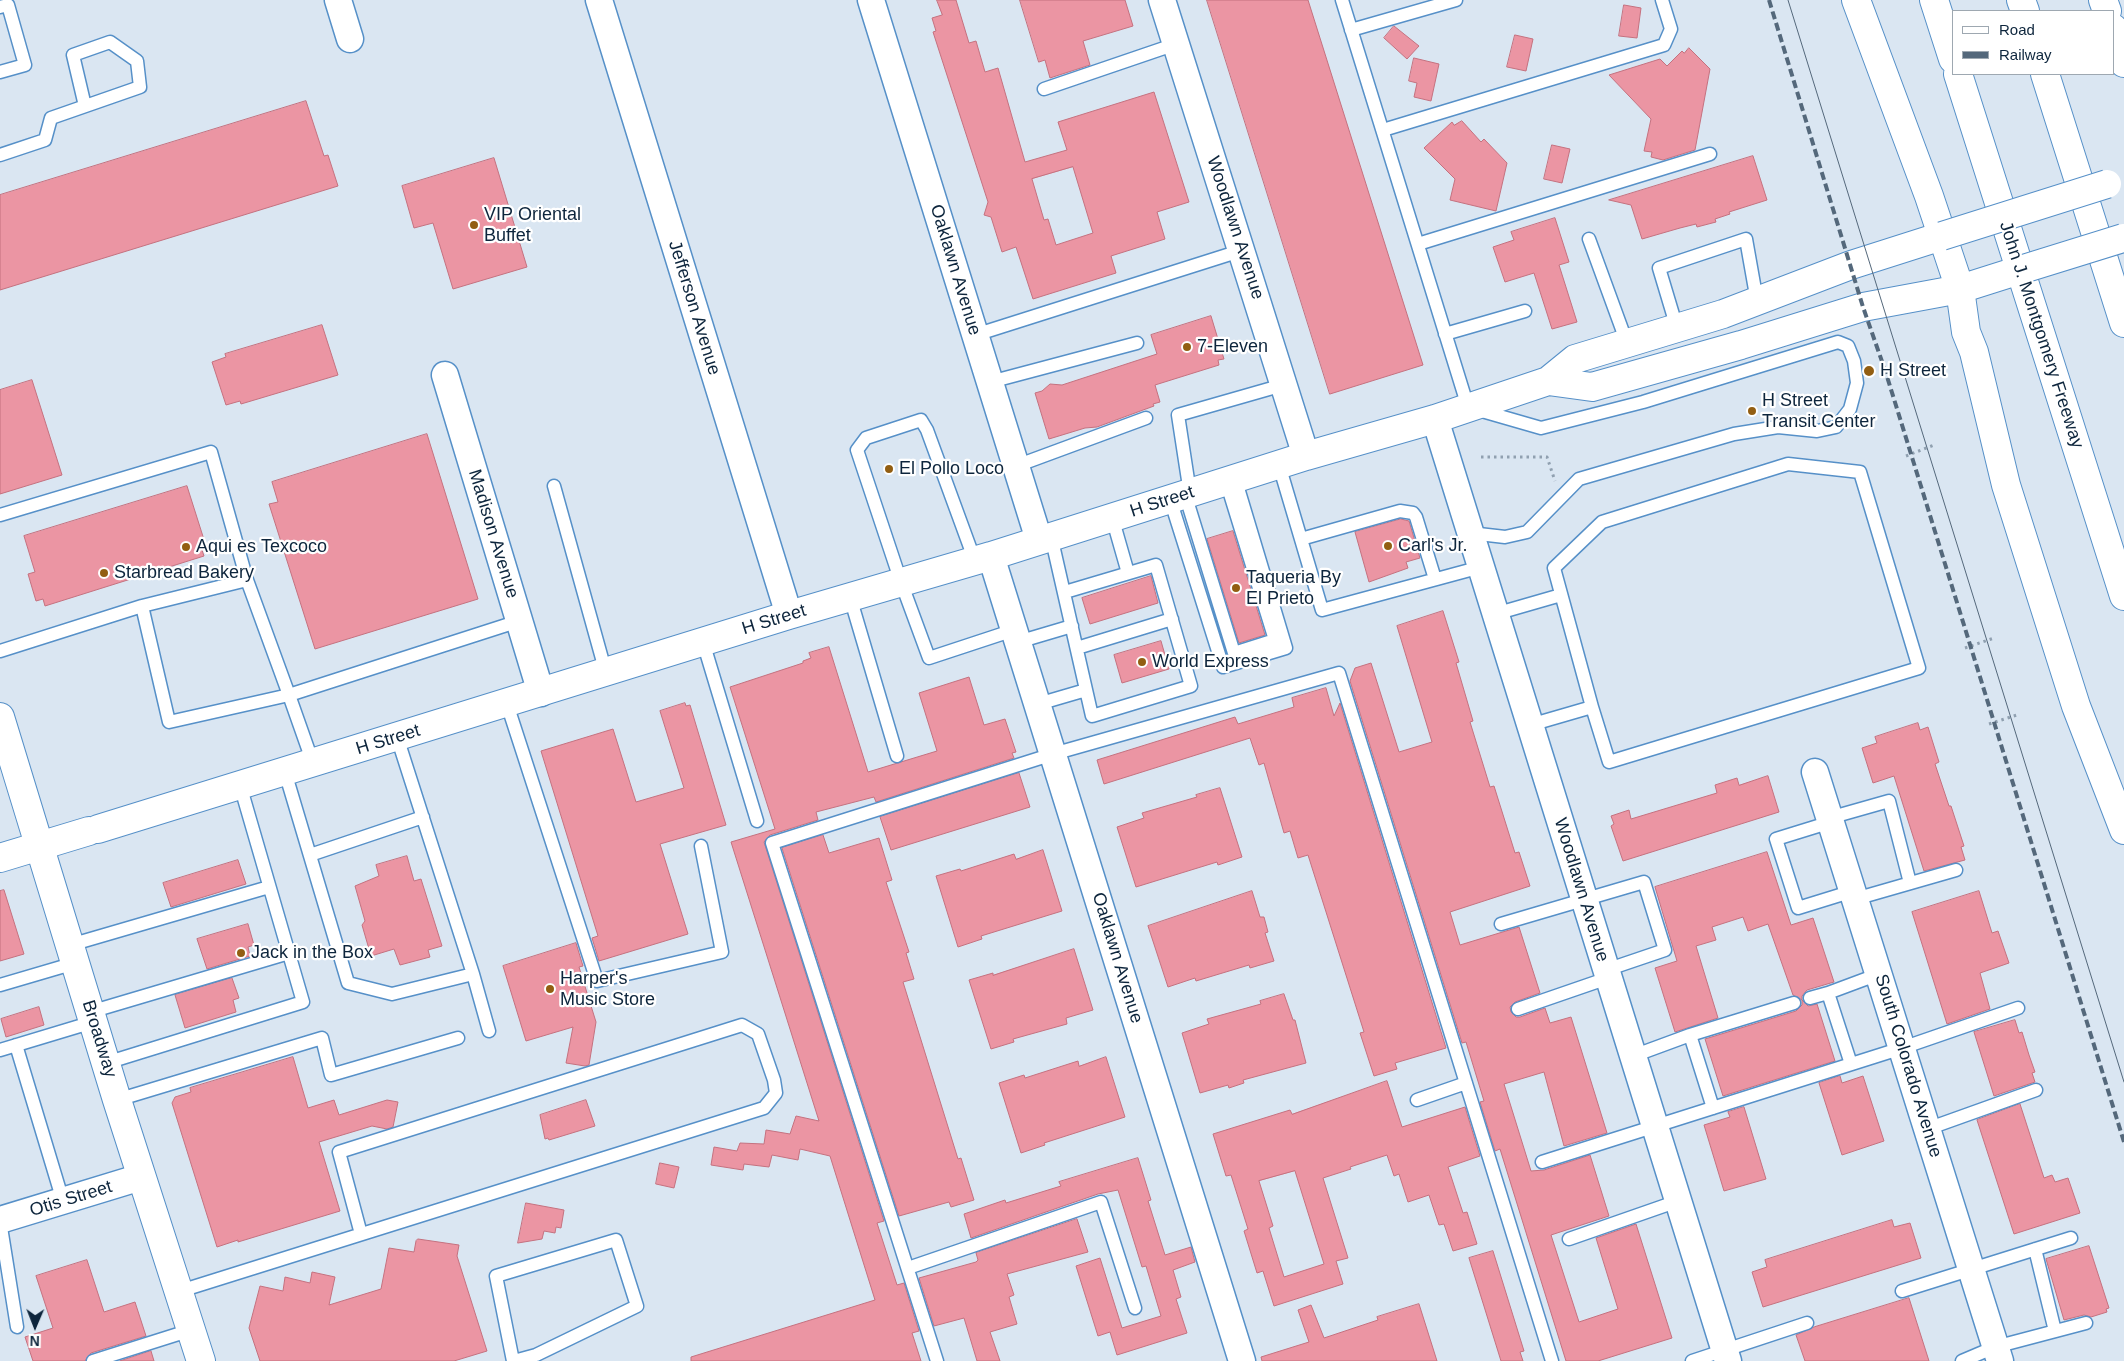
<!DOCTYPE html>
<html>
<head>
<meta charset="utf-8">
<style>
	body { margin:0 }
	#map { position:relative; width:2124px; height:1361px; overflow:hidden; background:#dae6f2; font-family:Arial,sans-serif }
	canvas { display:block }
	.legend { position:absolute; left:1952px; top:10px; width:162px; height:65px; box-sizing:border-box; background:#fff; border:1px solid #9ea8b1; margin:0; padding:6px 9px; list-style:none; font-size:15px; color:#0d253c }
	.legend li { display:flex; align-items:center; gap:10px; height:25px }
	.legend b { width:25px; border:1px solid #9ea8b1 }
	.north { position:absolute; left:10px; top:1301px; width:50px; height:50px; -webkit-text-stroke:4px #fff; paint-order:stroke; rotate:181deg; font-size:14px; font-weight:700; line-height:20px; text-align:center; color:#0d253c }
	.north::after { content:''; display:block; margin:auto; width:18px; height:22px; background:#0d253c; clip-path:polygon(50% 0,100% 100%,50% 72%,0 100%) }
</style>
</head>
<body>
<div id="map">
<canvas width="2124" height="1361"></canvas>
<ul class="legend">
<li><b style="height:6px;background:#fff"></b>Road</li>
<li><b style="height:6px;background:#54687b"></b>Railway</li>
</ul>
<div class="north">N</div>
</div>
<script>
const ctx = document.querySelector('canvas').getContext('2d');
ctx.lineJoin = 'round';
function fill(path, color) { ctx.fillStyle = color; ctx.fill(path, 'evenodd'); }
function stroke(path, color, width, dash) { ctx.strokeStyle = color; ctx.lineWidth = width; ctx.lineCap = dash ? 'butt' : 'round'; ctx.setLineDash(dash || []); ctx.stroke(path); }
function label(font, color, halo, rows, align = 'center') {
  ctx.font = font + ' Arial,sans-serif'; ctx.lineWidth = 4.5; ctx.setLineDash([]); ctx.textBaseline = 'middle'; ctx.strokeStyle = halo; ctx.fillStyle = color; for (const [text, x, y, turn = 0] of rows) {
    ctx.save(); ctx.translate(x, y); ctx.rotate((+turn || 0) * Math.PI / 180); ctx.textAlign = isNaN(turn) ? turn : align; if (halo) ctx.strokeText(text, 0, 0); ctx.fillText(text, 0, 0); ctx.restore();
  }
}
const building = new Path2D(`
	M 937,0 L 956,0 L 969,43 L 976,41 L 985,72 L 998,68 L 1025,162 L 1067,150 L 1058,122 L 1154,92 L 1189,202 L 1157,212 L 1165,239 L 1111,256 L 1116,273 L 1033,299 L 1016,247 L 1002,252 L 991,217 L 984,215 L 988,202 L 933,32 L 936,31 L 932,18 L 942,15 ZM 1073,167 L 1093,233 L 1056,245 L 1048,219 L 1044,220 L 1032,179 Z
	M 1020,0 L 1125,0 L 1133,26 L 1083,41 L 1090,65 L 1050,78 L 1045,60 L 1039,62 Z
	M 1207,0 L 1308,0 L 1423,365 L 1330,394 Z
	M 1624,5 L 1641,8 L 1637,38 L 1619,36 Z
	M 1394,26 L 1419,46 L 1407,59 L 1384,38 Z
	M 1515,35 L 1533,39 L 1526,71 L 1507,67 Z
	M 1689,48 L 1710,69 L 1695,150 L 1663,160 L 1651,157 L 1652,152 L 1644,151 L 1651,119 L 1609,75 L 1660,59 L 1667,66 L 1682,51 L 1684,53 Z
	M 1414,58 L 1439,64 L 1431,101 L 1414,97 L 1417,83 L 1409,81 Z
	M 306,101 L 324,156 L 328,155 L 338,186 L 0,290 L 0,195 Z
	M 1462,121 L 1481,142 L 1484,139 L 1507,163 L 1496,211 L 1450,200 L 1455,179 L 1424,148 L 1452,122 L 1454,125 Z
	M 1552,145 L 1570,149 L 1562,183 L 1544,179 Z
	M 1753,156 L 1767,200 L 1729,212 L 1730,214 L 1715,219 L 1716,222 L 1697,227 L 1696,224 L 1680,228 L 1642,239 L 1631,205 L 1609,200 Z
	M 494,158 L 527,267 L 453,289 L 433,223 L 414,228 L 402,186 Z
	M 1555,218 L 1569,262 L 1559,265 L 1577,322 L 1552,329 L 1534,273 L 1505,282 L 1493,247 L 1514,240 L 1511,232 Z
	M 1211,316 L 1224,359 L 1218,360 L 1219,365 L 1155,385 L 1160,402 L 1153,404 L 1154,406 L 1097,427 L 1085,428 L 1049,439 L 1035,393 L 1042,391 L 1050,384 L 1062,385 L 1157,354 L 1151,335 Z
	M 322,325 L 338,375 L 241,404 L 240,401 L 226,405 L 212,362 L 226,357 L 225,354 Z
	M 32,380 L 62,475 L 0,494 L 0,390 Z
	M 427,434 L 478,599 L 315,649 L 269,504 L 278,502 L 272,482 Z
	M 187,486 L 206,546 L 201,547 L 204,556 L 45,606 L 43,599 L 36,601 L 28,574 L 35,572 L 24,536 Z
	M 1401,519 L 1409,521 L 1420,558 L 1406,562 L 1408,568 L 1369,582 L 1355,532 Z
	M 1233,531 L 1265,635 L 1239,643 L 1207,539 Z
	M 1151,576 L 1158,603 L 1090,624 L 1082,598 Z
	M 1443,611 L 1459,662 L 1456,663 L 1473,721 L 1470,722 L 1490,787 L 1494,786 L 1515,853 L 1519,852 L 1530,886 L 1450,912 L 1460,945 L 1519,927 L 1540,993 L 1515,1002 L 1510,1007 L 1511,1012 L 1516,1017 L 1520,1017 L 1545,1008 L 1550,1023 L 1571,1017 L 1607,1133 L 1564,1146 L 1544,1072 L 1504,1084 L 1531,1171 L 1544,1170 L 1590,1155 L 1609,1216 L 1551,1235 L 1579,1322 L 1618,1309 L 1596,1238 L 1636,1224 L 1672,1338 L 1598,1361 L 1566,1361 L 1500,1149 L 1495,1151 L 1480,1102 L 1484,1101 L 1466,1042 L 1462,1043 L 1350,681 L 1355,668 L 1371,663 L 1399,752 L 1432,742 L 1397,626 Z
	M 1161,641 L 1169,669 L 1122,683 L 1114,655 Z
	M 829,647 L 868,772 L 937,751 L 919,693 L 969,677 L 984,725 L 1005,719 L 1016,752 L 1012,753 L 1014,758 L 876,802 L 874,797 L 816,812 L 818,820 L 770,835 L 764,842 L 884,1221 L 877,1223 L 897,1285 L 904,1283 L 919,1331 L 912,1333 L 921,1361 L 691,1361 L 691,1357 L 875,1300 L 830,1156 L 800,1149 L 798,1160 L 772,1155 L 769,1167 L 744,1164 L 743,1170 L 711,1165 L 714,1147 L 737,1151 L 740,1143 L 764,1144 L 766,1130 L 790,1134 L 796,1116 L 819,1121 L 731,842 L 775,829 L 730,687 L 803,663 L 803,661 L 811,658 L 809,653 Z
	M 1326,688 L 1334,716 L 1340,703 L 1446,1048 L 1395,1063 L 1397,1069 L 1374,1076 L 1360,1033 L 1364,1032 L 1308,855 L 1298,858 L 1290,831 L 1284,833 L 1264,763 L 1259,765 L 1250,738 L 1104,784 L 1097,760 L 1235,717 L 1238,724 L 1294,707 L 1292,698 Z
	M 685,703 L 686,706 L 690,705 L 726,825 L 660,844 L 688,934 L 599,961 L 592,938 L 598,936 L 541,751 L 613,729 L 636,802 L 684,788 L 660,711 Z
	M 1918,723 L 1920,730 L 1928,727 L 1939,762 L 1935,764 L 1949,806 L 1951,806 L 1964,846 L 1961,847 L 1965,860 L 1924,871 L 1894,776 L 1873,783 L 1862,748 L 1877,743 L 1875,737 Z
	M 1019,773 L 1030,807 L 891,850 L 880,817 Z
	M 1768,776 L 1779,812 L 1623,861 L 1611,826 L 1614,824 L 1611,816 L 1629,810 L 1631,819 L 1717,793 L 1715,785 L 1737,778 L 1739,785 Z
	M 1220,788 L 1242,857 L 1218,865 L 1217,862 L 1136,887 L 1117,827 L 1144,818 L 1142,813 L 1197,797 L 1196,795 Z
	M 823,835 L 829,853 L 879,838 L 892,880 L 886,882 L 909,952 L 906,953 L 914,979 L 903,982 L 958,1159 L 961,1158 L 974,1200 L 951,1207 L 949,1202 L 899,1216 L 782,848 Z
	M 1043,850 L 1062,911 L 981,936 L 982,939 L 958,947 L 936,876 L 960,869 L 961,871 L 1014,854 L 1016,859 Z
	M 1767,852 L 1791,925 L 1813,918 L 1834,982 L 1807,990 L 1802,996 L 1802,1000 L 1808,1006 L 1817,1004 L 1835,1061 L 1723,1096 L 1705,1039 L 1796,1011 L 1802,1005 L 1802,1000 L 1793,995 L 1768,924 L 1748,931 L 1743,917 L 1712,927 L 1716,940 L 1696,946 L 1718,1018 L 1675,1032 L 1655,968 L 1677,961 L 1655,887 Z
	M 407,856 L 414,881 L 421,879 L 442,946 L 428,950 L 430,957 L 400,965 L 394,949 L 371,956 L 362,925 L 365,921 L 355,886 L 379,876 L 376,865 Z
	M 238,860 L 246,884 L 171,907 L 163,883 Z
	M 4,890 L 24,954 L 0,961 L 0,891 Z
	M 1252,891 L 1260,917 L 1264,917 L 1268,932 L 1265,933 L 1274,961 L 1250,968 L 1249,965 L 1196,981 L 1195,978 L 1168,987 L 1148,926 Z
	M 1979,891 L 1992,933 L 1998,931 L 2009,963 L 1980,973 L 1990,1009 L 1947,1024 L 1912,912 Z
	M 248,924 L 254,945 L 248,947 L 250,956 L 207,969 L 197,939 Z
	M 576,943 L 583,966 L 579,967 L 596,1022 L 589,1065 L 585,1066 L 566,1063 L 573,1027 L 526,1041 L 503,966 Z
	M 1074,949 L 1093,1010 L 1066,1018 L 1067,1024 L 1013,1039 L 1014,1042 L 991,1049 L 969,980 L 993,973 L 993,975 Z
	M 232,978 L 239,998 L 233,1000 L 236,1012 L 185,1028 L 175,995 Z
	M 1284,994 L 1293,1020 L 1295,1020 L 1306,1063 L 1243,1080 L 1244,1083 L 1229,1088 L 1228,1085 L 1200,1093 L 1182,1033 L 1209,1024 L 1207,1019 L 1261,1004 L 1260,1001 Z
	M 39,1007 L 44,1025 L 6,1037 L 1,1019 Z
	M 2015,1020 L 2019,1033 L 2022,1032 L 2029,1055 L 2035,1072 L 2032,1073 L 2035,1082 L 1994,1096 L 1974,1032 Z
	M 293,1057 L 308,1108 L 334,1100 L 339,1115 L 387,1100 L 398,1102 L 393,1127 L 387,1129 L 372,1126 L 319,1142 L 340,1211 L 238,1242 L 238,1240 L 217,1247 L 172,1103 L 175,1097 L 191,1092 L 190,1088 Z
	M 1106,1057 L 1125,1117 L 1044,1143 L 1045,1145 L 1021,1153 L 999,1083 L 1024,1075 L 1025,1078 L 1078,1061 L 1079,1066 Z
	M 1840,1076 L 1842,1083 L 1863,1076 L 1884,1141 L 1842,1155 L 1819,1083 Z
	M 1387,1081 L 1402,1127 L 1465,1107 L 1480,1156 L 1448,1167 L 1463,1213 L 1467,1212 L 1477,1244 L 1453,1251 L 1444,1224 L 1439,1225 L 1429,1195 L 1408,1202 L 1399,1174 L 1394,1176 L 1387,1155 L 1350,1167 L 1351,1169 L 1323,1178 L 1348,1258 L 1336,1261 L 1343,1284 L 1274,1306 L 1263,1271 L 1257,1273 L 1244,1231 L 1248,1229 L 1231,1175 L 1226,1176 L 1213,1134 L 1290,1110 L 1292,1114 ZM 1295,1171 L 1324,1264 L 1284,1277 L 1269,1228 L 1273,1226 L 1259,1181 Z
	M 586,1100 L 595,1126 L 549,1140 L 548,1138 L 545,1139 L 540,1115 Z
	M 2020,1104 L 2044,1178 L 2052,1175 L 2055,1182 L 2068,1178 L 2080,1213 L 2014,1234 L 1977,1120 Z
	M 1744,1107 L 1766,1179 L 1724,1191 L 1704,1125 L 1730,1117 L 1728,1112 Z
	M 1138,1158 L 1151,1200 L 1148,1201 L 1165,1255 L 1191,1247 L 1195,1262 L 1173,1270 L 1181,1297 L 1176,1299 L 1187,1333 L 1117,1355 L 1110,1332 L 1098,1336 L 1076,1266 L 1100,1258 L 1122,1328 L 1161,1316 L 1146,1266 L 1142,1267 L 1118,1190 L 1098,1194 L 971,1238 L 964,1214 L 1005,1200 L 1006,1203 L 1061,1186 L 1059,1182 Z
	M 660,1163 L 679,1167 L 674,1188 L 656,1184 Z
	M 526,1203 L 564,1210 L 561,1228 L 556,1227 L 555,1233 L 544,1231 L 542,1239 L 518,1243 Z
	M 1077,1219 L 1088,1252 L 1007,1274 L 1014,1295 L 1009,1297 L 1017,1324 L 990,1332 L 1000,1361 L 977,1361 L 964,1318 L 934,1326 L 919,1278 L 976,1262 L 978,1260 L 976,1253 Z
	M 1892,1220 L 1894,1227 L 1910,1223 L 1921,1258 L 1763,1307 L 1752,1272 L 1767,1267 L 1765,1260 Z
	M 418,1239 L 459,1245 L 457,1256 L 487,1351 L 454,1361 L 260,1361 L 249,1328 L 260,1286 L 283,1291 L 285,1277 L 310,1283 L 312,1272 L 335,1277 L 329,1305 L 381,1289 L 389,1248 L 414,1252 L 416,1241 Z
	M 2089,1246 L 2109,1308 L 2106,1309 L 2107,1312 L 2091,1317 L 2084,1315 L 2064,1320 L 2046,1259 Z
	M 1493,1251 L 1524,1351 L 1520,1352 L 1523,1361 L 1501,1361 L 1469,1258 Z
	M 87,1260 L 104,1312 L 135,1302 L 146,1336 L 91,1353 L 85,1361 L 33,1361 L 25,1337 L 53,1328 L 36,1276 Z
	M 1909,1298 L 1929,1361 L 1805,1361 L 1796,1335 L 1814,1327 Z
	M 1419,1304 L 1437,1361 L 1262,1361 L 1261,1357 L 1309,1342 L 1298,1310 L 1311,1305 L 1324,1338 L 1378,1320 L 1377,1317 Z
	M 151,1351 L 154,1361 L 120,1361 Z`);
const path = new Path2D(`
	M 1906,456 L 1934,445
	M 1481,457 L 1547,457 L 1555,481
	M 1965,648 L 1994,638
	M 1989,724 L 2017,715`);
const lane = new Path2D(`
	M 1342,0 L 1468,407 L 1541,428 L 1643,402 L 1838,342 L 1848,346 L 1854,361 L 1857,383 L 1850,409 L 1836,427 L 1817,431 L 1778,427 L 1734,434 L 1579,479 L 1527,532 L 1505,537 L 1470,533
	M 0,7 L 8,5 L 25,65 L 0,72
	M 1351,30 L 1456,0
	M 1044,89 L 1176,44
	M 1383,130 L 1664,45 L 1671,29 L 1662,0
	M 0,155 L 45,140 L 51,118 L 140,87 L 137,61 L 110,42 L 73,55 L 85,106
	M 1589,239 L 1627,343
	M 1418,244 L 1710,154
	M 1677,328 L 1659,268 L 1746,239 L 1757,301
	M 1445,334 L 1525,311
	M 975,335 L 1243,250
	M 990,382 L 1137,343
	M 1279,465 L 1322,610 L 1481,567
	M 1016,466 L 1146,418
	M 554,486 L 606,673
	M 1190,493 L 1178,415 L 1283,385
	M 1185,494 L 1234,653 L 1275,640 L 1226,481
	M 1170,499 L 1223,667 L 1286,648 L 1235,478
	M 0,515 L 211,452 L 247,580 L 289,695 L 519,621
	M 1112,517 L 1128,573
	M 1051,536 L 1092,716 L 1191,686 L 1156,565 L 1065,592
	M 1301,539 L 1400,511 L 1413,513 L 1416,517 L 1435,579
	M 975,561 L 927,430 L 921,420 L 866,438 L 857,450 L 901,582 L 929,658 L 1014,630
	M 247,580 L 142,606 L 169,722 L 289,695 L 313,763
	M 850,597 L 897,756
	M 1495,614 L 1561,595
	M 703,642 L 757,821
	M 1018,642 L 1072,626
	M 1077,648 L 1172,619
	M 0,651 L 142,606
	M 507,704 L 597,981 L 722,952 L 701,846
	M 1038,704 L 1086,690
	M 1530,725 L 1592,707 L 1609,762 L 1919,668 L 1860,472 L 1788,464 L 1602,522 L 1554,568 L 1592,707
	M 397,737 L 473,974
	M 285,772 L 348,983 L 392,994 L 473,974 L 489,1031
	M 1829,818 L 1889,801 L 1910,883
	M 1831,822 L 1776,839 L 1798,908 L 1853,891
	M 310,855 L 423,817
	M 1855,899 L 1956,870
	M 1501,924 L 1644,882 L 1665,950 L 1606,970
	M 70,945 L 269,887
	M 0,985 L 75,963
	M 1810,998 L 1828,993
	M 1518,1009 L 1608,978
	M 90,1012 L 289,953
	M 1690,1035 L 1794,1003
	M 16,1045 L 63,1201
	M 0,1050 L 93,1022
	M 1633,1056 L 1690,1035 L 1713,1108
	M 106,1063 L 303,1002 L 240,785
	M 1851,1064 L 1828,993 L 1879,974
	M 117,1100 L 322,1038 L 331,1075 L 458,1038
	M 1417,1100 L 1466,1083
	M 1927,1129 L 2036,1090
	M 1542,1162 L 1902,1048 L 2018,1008
	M 0,1221 L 17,1327
	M 1569,1239 L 1678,1201
	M 2035,1249 L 2055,1331
	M 908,1268 L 1101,1202 L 1135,1308
	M 1902,1291 L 2071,1238
	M 177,1292 L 764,1108 L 776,1093 L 774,1080 L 758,1034 L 742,1025 L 339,1152 L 361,1234
	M 93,1361 L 191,1330
	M 513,1361 L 496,1276 L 616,1240 L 637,1306 L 536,1355 L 514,1361
	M 937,1361 L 772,843 L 1053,754 L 1339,673 L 1552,1361
	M 1692,1361 L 1807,1323
	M 1962,1361 L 1995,1347 L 2086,1323`);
const street = new Path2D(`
	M 338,0 L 350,39
	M 599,0 L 789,615
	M 871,0 L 1039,540
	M 1162,0 L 1306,456
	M 445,375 L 541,693
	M 1435,419 L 1728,1361
	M 991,556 L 1242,1361
	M 1815,772 L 2000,1361
	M 0,1220 L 141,1177`);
const secondary = new Path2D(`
	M 1960,289 L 2020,270`);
const primary = new Path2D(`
	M 1548,381 L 1592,387 L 1741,345 L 1863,307 L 1960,289
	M 0,717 L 117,1100 L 201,1361
	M 98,829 L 789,615 L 991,556 L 1306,456 L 1435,419 L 1548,381 L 1575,359 L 1723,314 L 1851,265 L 1942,236
	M 0,858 L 89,831`);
const highway = new Path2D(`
	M 1856,0 L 1929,196 L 1960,289 L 1966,332 L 1974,352 L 2006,485 L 2076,706 L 2124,830
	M 1934,0 L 1953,59
	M 2021,0 L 2025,11
	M 2103,0 L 2107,11
	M 2113,28 L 2124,63
	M 1958,74 L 2124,596
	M 2045,74 L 2124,323`);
const tram = new Path2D(`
	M 1788,0 L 2124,1082`);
const rail = new Path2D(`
	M 1769,0 L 1863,307 L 1885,370 L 2124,1142`);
const primaryBridge = new Path2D(`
	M 1942,236 L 2107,184
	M 2020,270 L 2123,238`);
const markers = [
	[474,225,5,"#925e12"],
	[1187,347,5,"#925e12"],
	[1869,371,6,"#925e12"],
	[1752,411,5,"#925e12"],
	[889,469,5,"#925e12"],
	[1388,546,5,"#925e12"],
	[186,547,5,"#925e12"],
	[104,573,5,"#925e12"],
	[1236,588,5,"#925e12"],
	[1142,662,5,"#925e12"],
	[241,953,5,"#925e12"],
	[550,989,5,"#925e12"]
];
const poiNames = [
	["VIP Oriental",484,215],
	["Buffet",484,236],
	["7-Eleven",1197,347],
	["H Street",1880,371],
	["H Street",1762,401],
	["Transit Center",1762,422],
	["El Pollo Loco",899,469],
	["Carl's Jr.",1398,546],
	["Aqui es Texcoco",196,547],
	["Starbread Bakery",114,573],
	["Taqueria By",1246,578],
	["El Prieto",1246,599],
	["World Express",1152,662],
	["Jack in the Box",251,953],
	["Harper's",560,979],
	["Music Store",560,1000]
];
const streetNames = [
	["Woodlawn Avenue",1235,228,72],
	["Oaklawn Avenue",955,270,73],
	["Jefferson Avenue",694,308,73],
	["John J. Montgomery Freeway",2041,335,72],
	["H Street",1162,502,-18],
	["Madison Avenue",493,534,73],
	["H Street",774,620,-17],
	["H Street",388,740,-17],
	["Woodlawn Avenue",1581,890,73],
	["Oaklawn Avenue",1117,958,73],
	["Broadway",99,1039,73],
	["South Colorado Avenue",1908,1066,73],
	["Otis Street",71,1199,-17]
];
fill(building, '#eb95a3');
stroke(building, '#c4717f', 1);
stroke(lane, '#5690c8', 15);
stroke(street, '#5690c8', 29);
stroke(secondary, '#5690c8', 30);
stroke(primary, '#5690c8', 30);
stroke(highway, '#5690c8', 30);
stroke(path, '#90a0b0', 3, [2.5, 4]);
stroke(lane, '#fff', 12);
stroke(street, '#fff', 26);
stroke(secondary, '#fff', 28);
stroke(primary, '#fff', 28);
stroke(highway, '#fff', 28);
stroke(tram, '#54687b', 1);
stroke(rail, '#54687b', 4, [8, 4]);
stroke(primaryBridge, '#5690c8', 30, []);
stroke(primaryBridge, '#fff', 28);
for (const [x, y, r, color] of markers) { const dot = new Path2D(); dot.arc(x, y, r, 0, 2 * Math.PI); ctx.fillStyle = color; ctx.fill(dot); stroke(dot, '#fff', 2); }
label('18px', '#0d253c', '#fff', poiNames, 'left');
label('18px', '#0d253c', '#fff', streetNames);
</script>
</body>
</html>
